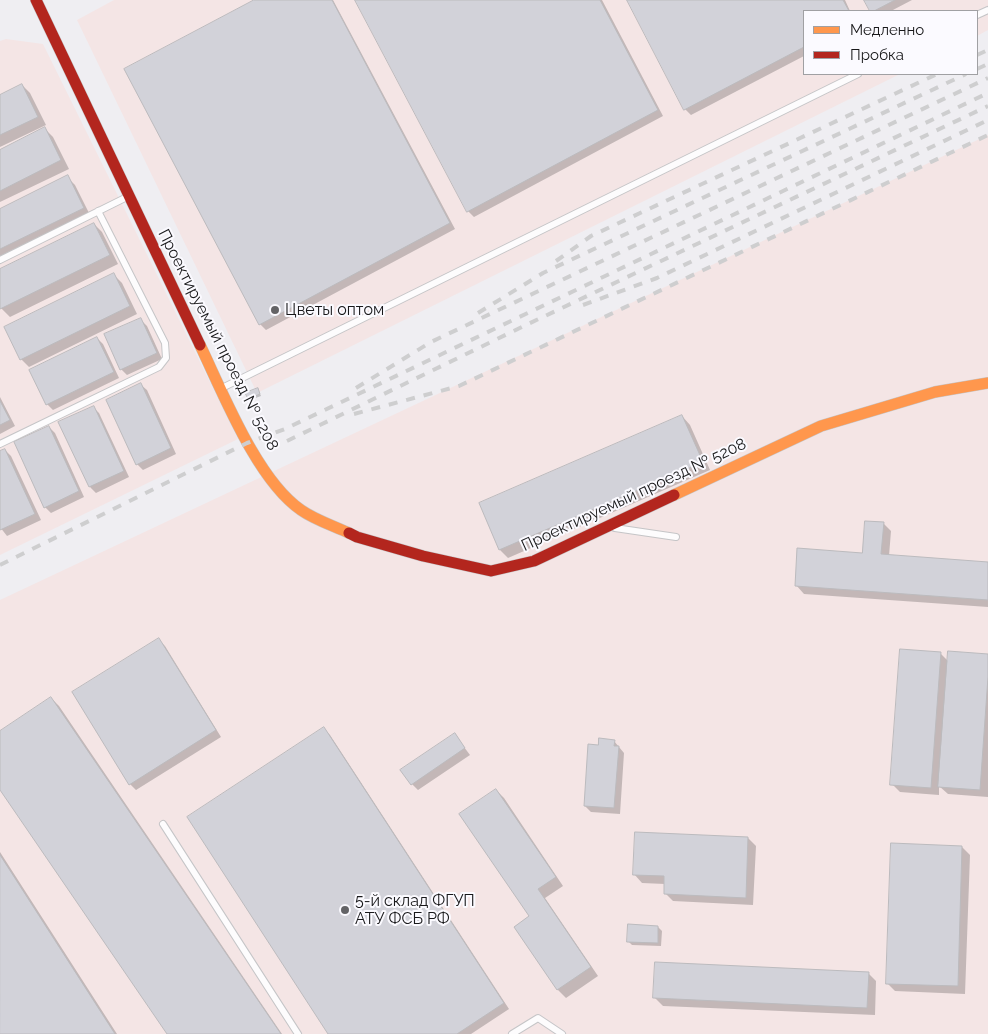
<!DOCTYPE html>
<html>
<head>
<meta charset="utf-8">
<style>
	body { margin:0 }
	#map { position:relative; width:988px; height:1034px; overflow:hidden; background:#efeef2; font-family:Raleway,sans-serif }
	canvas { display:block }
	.legend { position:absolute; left:803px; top:10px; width:175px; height:65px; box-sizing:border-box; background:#fbfaff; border:1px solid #a0a0a3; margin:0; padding:6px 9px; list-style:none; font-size:15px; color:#18181a }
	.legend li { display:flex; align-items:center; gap:10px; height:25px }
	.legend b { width:25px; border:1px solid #a0a0a3 }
</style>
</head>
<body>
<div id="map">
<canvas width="988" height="1034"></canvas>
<ul class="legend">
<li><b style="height:6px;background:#ff974d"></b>Медленно</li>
<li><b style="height:6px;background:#b3261e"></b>Пробка</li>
</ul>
</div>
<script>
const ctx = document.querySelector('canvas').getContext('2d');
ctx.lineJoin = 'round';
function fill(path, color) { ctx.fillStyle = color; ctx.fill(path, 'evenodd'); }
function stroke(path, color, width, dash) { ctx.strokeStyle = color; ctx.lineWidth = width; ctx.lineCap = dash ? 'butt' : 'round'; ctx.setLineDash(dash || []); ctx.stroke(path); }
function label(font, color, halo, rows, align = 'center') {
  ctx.font = font + ' Raleway,sans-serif'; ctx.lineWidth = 4; ctx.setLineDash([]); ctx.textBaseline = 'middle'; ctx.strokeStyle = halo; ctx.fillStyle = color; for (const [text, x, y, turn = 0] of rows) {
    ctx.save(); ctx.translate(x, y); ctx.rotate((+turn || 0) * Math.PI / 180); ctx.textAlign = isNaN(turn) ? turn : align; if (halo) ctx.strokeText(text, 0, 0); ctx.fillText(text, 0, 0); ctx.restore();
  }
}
const industrial = new Path2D(`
	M 114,0 L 988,0 L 988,30 L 977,36 L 977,11 L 804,11 L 804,74 L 900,74 L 257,393 L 77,20 Z
	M 6,39 L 43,44 L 238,439 L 0,555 L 0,41 Z
	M 988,135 L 988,1034 L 0,1034 L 0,600 Z`);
const shadow = new Path2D(`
	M 256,0 L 333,0 L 455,229 L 266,330 L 260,324 Z
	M 356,0 L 602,0 L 663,116 L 474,217 L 468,211 Z
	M 628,0 L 845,0 L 850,11 L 804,11 L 804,56 L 691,115 L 685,109 Z
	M 865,0 L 912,0 L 891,11 L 871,11 Z
	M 22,85 L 30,93 L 46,125 L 0,147 L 0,96 Z
	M 45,129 L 53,137 L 69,169 L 0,202 L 0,151 Z
	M 67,177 L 75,185 L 91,217 L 0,261 L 0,210 Z
	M 94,224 L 102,232 L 118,264 L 10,317 L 1,308 L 0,305 L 0,270 Z
	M 114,275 L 122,283 L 137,314 L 29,367 L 21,359 Z
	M 141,320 L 147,326 L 162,359 L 127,375 L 121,369 Z
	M 97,338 L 103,344 L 119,378 L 53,410 L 47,404 Z
	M 141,385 L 147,390 L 176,454 L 143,470 L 137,464 Z
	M 258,389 L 261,396 L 250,400 L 249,398 Z
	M 0,397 L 15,426 L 0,434 Z
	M 93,407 L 99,413 L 129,477 L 96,493 L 90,487 Z
	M 682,416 L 690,425 L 710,470 L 508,558 L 500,550 L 481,504 Z
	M 49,427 L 55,433 L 84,497 L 51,513 L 45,507 Z
	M 265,428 L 268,433 L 264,435 L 261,430 Z
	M 5,450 L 11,456 L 41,520 L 7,536 L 0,527 L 0,452 Z
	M 883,523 L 891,531 L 889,556 L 988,563 L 988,607 L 804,594 L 796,585 L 864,554 Z
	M 159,640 L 165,646 L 221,737 L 136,790 L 130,784 Z
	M 940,653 L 948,661 L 988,655 L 988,797 L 948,794 L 939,786 L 939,795 L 900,792 L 892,784 Z
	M 51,698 L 59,706 L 282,1034 L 168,1034 L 0,788 L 0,733 Z
	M 324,729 L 330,735 L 509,1009 L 471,1034 L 330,1034 Z
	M 455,735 L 470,755 L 418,790 L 412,784 Z
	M 614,741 L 624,753 L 620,814 L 591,812 L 585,806 L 600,746 Z
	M 496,790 L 504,798 L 563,886 L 545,898 L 598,976 L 566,998 L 558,990 L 515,927 L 531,917 Z
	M 748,838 L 756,846 L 753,905 L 673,901 L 665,893 L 665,884 L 642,883 L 634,874 Z
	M 962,847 L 970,855 L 965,994 L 895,991 L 887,983 Z
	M 0,852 L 117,1034 L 0,1034 Z
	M 658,927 L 662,931 L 661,946 L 632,945 L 628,941 Z
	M 868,973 L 876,981 L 875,1015 L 663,1006 L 655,998 Z`);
const building = new Path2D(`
	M 254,0 L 332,0 L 450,223 L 259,325 L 124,69 Z
	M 355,0 L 600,0 L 658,110 L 467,212 Z
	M 627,0 L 843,0 L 849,11 L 804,11 L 804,47 L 684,110 Z
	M 864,0 L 895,0 L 874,11 L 870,11 Z
	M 22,84 L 38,117 L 0,135 L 0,95 Z
	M 45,127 L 61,160 L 0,191 L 0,150 Z
	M 68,175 L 84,208 L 0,249 L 0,209 Z
	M 94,223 L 110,255 L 0,309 L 0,269 Z
	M 114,273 L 130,306 L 20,360 L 4,327 Z
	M 141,318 L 157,353 L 120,370 L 104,334 Z
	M 97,337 L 114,372 L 46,405 L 29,370 Z
	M 141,383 L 171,448 L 136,465 L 106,400 Z
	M 258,388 L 260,394 L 248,399 L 245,393 Z
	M 0,401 L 10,420 L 0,425 Z
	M 94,406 L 124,471 L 89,487 L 58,422 Z
	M 682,415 L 703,462 L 499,550 L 479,503 Z
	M 49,426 L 79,491 L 44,508 L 14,442 Z
	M 5,449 L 35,514 L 0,530 L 0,451 Z
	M 865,521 L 884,522 L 881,554 L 988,562 L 988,600 L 795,586 L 797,548 L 862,553 Z
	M 159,638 L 216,730 L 129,785 L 72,692 Z
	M 900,649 L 941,652 L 931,788 L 890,785 Z
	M 948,651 L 988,654 L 988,677 L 980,790 L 938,787 Z
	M 51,697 L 281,1034 L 167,1034 L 0,790 L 0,731 Z
	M 324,727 L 504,1003 L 457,1034 L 328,1034 L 187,817 Z
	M 455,733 L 465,748 L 411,785 L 400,770 Z
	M 599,738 L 615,740 L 614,746 L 619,746 L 614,808 L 584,806 L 588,744 L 598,745 Z
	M 496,789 L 556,877 L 538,889 L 591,967 L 557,990 L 514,927 L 529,916 L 459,814 Z
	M 635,832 L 748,837 L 746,898 L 664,894 L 664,876 L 633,875 Z
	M 891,843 L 962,846 L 958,986 L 886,984 Z
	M 0,855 L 115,1034 L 0,1034 Z
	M 628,924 L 658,926 L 658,943 L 627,942 Z
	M 655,962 L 869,972 L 867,1008 L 653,998 Z`);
const lane = new Path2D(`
	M 977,15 L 988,10
	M 0,260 L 127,197
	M 222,388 L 858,74
	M 0,444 L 159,367 L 166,358 L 165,343 L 98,211
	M 615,528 L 676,537
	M 163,824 L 298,1034
	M 512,1034 L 538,1018 L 562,1034`);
const slow = new Path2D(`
	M 200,345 C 223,393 257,480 301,510 C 315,520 334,526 349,533
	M 674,495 L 821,426 L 935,392 L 988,383`);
const jam = new Path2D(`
	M 36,0 L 200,345
	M 349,533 L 357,537 L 423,556 L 491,571 L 534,561 L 674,495`);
const rail = new Path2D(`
	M 977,55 L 988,50
	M 977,69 L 988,64
	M 556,261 L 591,236 L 937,74
	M 583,305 L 657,278 L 988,120
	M 478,313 L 543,273 L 966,74
	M 356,388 L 431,342 L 988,78
	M 354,414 L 459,386 L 988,135
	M 287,441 L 526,325 L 988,106
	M 0,565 L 247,443 L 285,429 L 988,93`);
const markers = [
	[275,310,5,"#636366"],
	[345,910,5,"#636366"]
];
const poiNames = [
	["Цветы оптом",285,310],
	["5-й склад ФГУП",355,901],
	["АТУ ФСБ РФ",355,919]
];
const streetNames = [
	["Проектируемый проезд № 5208",218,340,63],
	["Проектируемый проезд № 5208",634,495,-25]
];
fill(industrial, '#f4e5e5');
fill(shadow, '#0003');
fill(building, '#d2d2d9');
stroke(building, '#bcbbbe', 1);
stroke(lane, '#c5c5c7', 8);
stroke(slow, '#c5c5c7', 12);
stroke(jam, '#c5c5c7', 12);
stroke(lane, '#fdfcfd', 6);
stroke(slow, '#ff974d', 11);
stroke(jam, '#b3261e', 11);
stroke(rail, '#cececf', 4, [9, 9]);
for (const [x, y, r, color] of markers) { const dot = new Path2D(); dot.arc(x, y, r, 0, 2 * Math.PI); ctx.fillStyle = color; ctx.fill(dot); stroke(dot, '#fbfaff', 2); }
label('16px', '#18181a', '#fbfaff', poiNames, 'left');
label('16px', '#18181a', '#fbfaff', streetNames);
</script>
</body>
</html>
